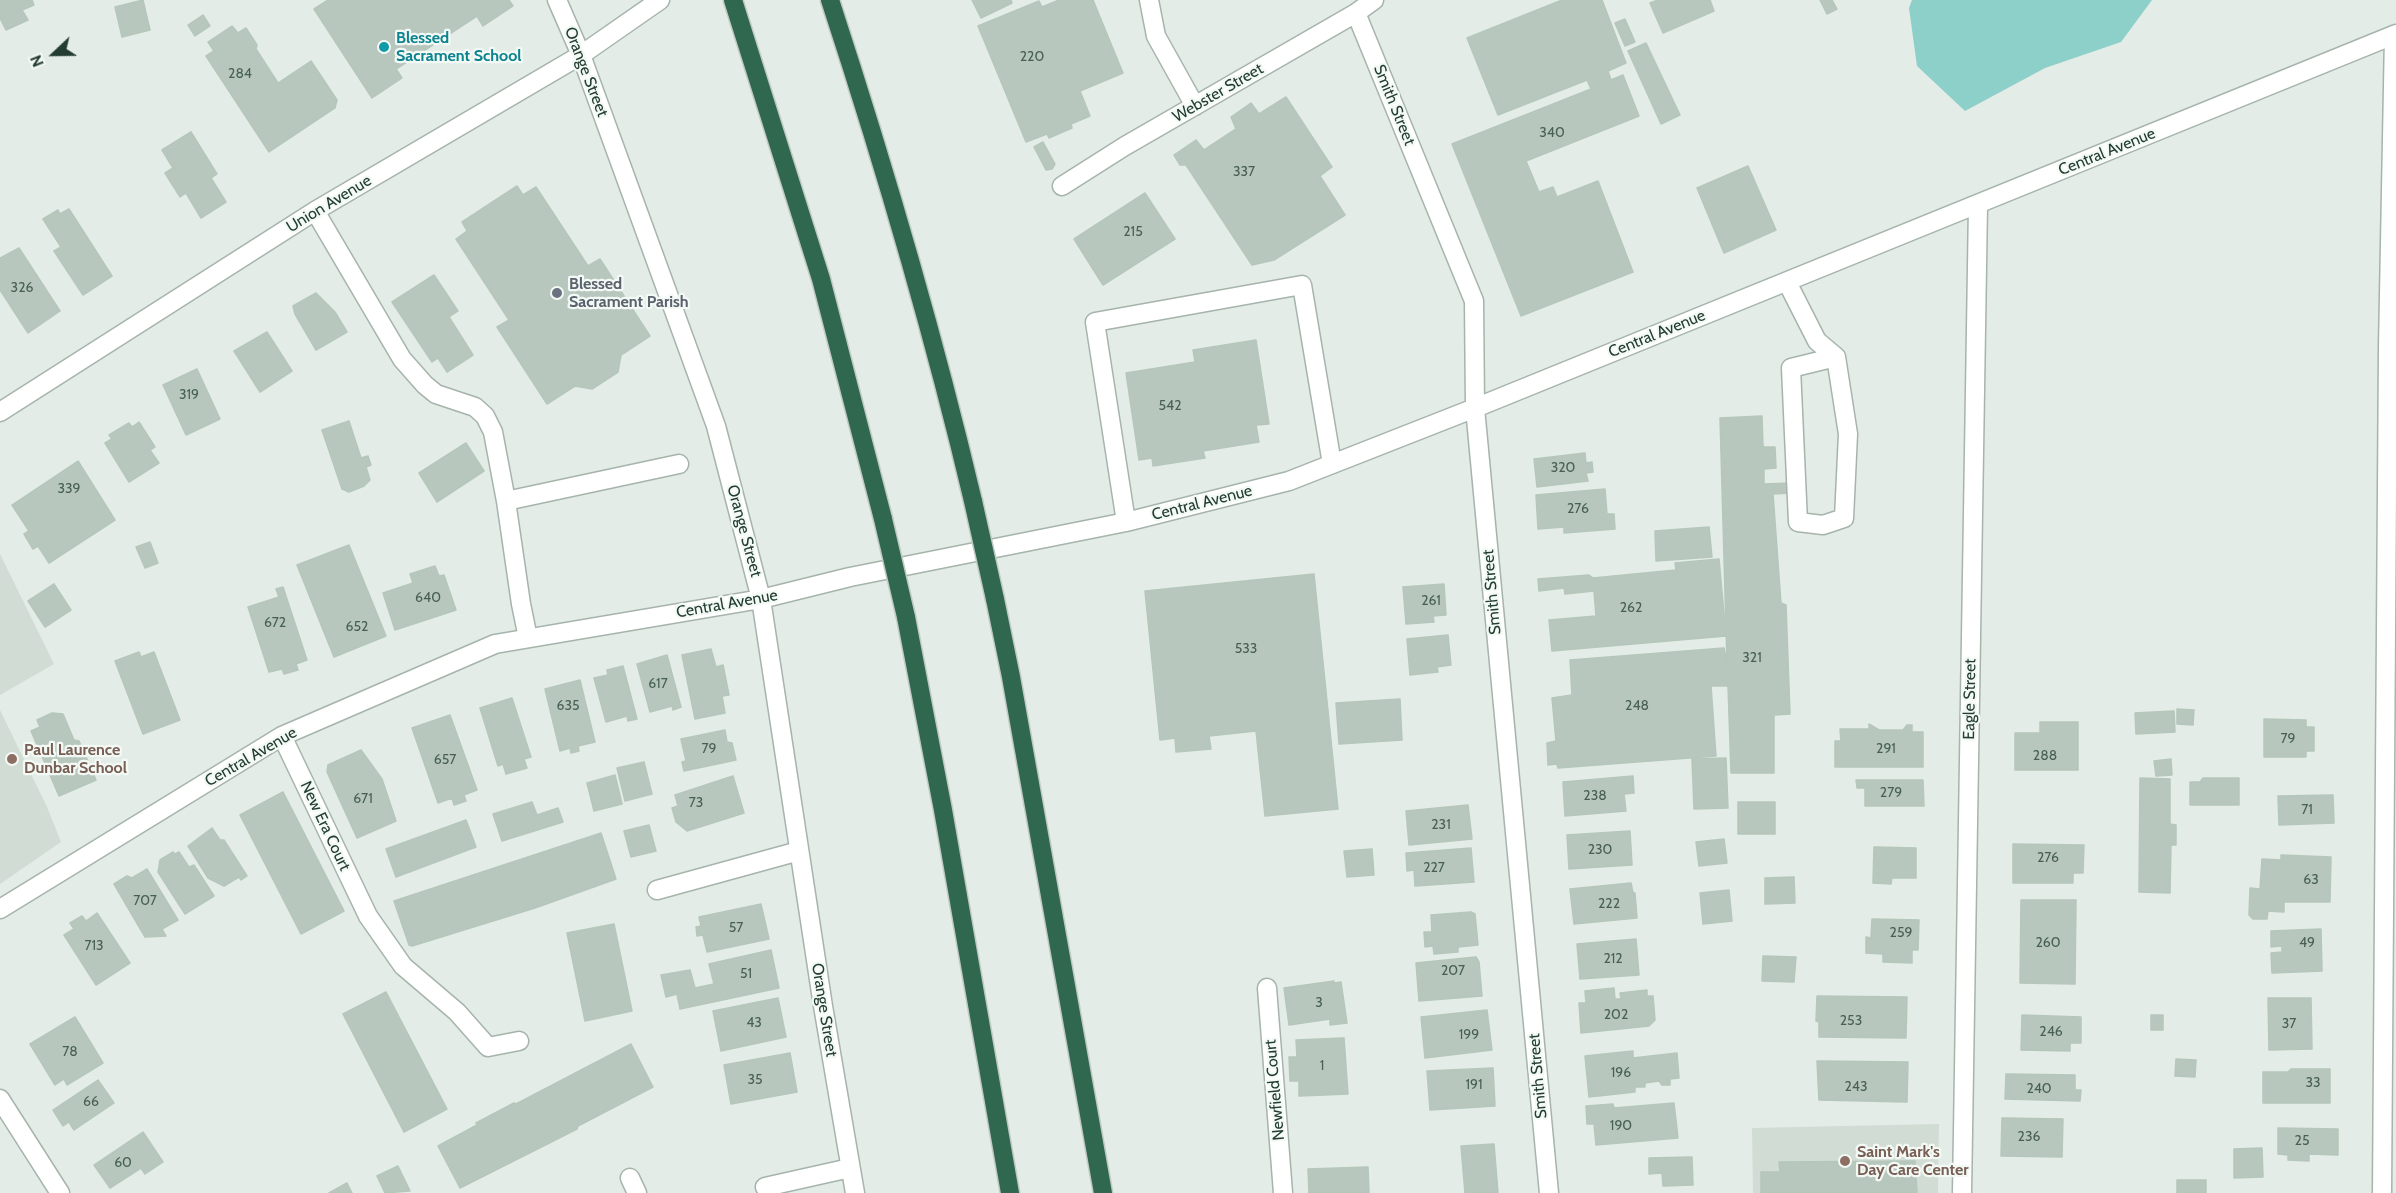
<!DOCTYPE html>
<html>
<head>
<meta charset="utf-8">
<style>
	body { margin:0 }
	#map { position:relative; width:2396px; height:1193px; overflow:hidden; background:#e3ece6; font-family:Cabin,sans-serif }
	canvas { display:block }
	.north { position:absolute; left:24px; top:24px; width:60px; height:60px; -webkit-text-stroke:4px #f3f9f5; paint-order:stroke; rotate:248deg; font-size:16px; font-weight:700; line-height:24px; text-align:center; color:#233d30 }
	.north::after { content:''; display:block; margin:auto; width:21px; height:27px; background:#233d30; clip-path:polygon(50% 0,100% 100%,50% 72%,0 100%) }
</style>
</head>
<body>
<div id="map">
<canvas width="2396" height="1193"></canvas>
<div class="north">N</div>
</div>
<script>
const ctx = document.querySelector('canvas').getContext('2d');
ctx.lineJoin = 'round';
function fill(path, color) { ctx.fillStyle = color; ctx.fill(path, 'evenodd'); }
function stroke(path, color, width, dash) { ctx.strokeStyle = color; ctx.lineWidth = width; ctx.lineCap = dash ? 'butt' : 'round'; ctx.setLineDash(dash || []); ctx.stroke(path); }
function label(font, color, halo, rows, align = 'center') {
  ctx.font = font + ' Cabin,sans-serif'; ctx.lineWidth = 4.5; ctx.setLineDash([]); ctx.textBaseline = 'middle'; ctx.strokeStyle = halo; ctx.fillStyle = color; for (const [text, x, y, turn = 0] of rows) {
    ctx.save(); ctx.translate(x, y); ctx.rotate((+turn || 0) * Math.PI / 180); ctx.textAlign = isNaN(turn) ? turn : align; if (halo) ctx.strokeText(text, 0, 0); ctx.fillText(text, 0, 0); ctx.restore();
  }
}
const built = new Path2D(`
	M 0,554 L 54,664 L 0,695 Z
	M 0,710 L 47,807 L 61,842 L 0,884 Z
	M 1939,1124 L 1938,1193 L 1753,1193 L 1752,1128 Z`);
const water = new Path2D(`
	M 1912,0 L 2152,0 L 2121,42 L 2045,68 L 1965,111 L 1917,66 L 1909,8 Z`);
const building = new Path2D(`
	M 0,0 L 32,0 L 34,5 L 22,10 L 28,20 L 6,30 L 0,18 Z
	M 143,0 L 150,30 L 122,37 L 115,7 Z
	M 328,0 L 509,0 L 513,6 L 483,26 L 477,16 L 396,69 L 402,78 L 372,98 L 314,9 Z
	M 972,0 L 1011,0 L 1012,3 L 981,18 Z
	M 1059,0 L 1093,0 L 1123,73 L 1080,91 L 1090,116 L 1071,124 L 1072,128 L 1049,138 L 1047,134 L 1026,142 L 978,26 L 1039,1 L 1042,7 Z
	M 1562,0 L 1602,0 L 1626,63 L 1608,71 L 1611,80 L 1623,75 L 1639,116 L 1526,161 L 1539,192 L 1553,187 L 1557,197 L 1598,181 L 1633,272 L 1521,316 L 1452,144 L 1591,89 L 1587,80 L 1498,115 L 1467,38 Z
	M 1658,0 L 1710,0 L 1714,11 L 1663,33 L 1650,3 Z
	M 1820,0 L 1832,0 L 1837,9 L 1827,14 Z
	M 203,15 L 210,26 L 195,36 L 188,25 Z
	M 1625,19 L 1635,42 L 1625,46 L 1615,23 Z
	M 232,26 L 238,33 L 246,28 L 257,45 L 256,49 L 278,83 L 311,61 L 337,100 L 335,108 L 269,152 L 206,56 L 214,51 L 208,42 Z
	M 1646,43 L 1680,115 L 1661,124 L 1628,51 Z
	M 1286,97 L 1332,167 L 1320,176 L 1345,215 L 1274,260 L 1252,265 L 1186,165 L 1180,165 L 1174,155 L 1196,140 L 1204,150 L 1236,129 L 1231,117 L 1251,103 L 1259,114 Z
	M 191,132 L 217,174 L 211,178 L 226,202 L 201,218 L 186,193 L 180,197 L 165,173 L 173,168 L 162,150 Z
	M 1043,142 L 1055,164 L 1052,169 L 1046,170 L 1034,147 Z
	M 1748,166 L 1776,230 L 1724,253 L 1697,188 Z
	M 517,186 L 523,195 L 536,187 L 588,266 L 600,259 L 650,336 L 621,355 L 618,372 L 592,389 L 575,386 L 547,404 L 497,327 L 509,320 L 456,239 L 467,231 L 462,222 Z
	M 1145,193 L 1175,239 L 1103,285 L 1074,239 Z
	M 69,209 L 112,276 L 83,295 L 54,251 L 61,247 L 43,219 L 58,210 L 60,214 Z
	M 19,248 L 60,311 L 28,333 L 0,290 L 0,258 Z
	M 434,275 L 458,311 L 449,317 L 473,355 L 447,372 L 438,358 L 432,362 L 392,302 Z
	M 316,293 L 335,312 L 347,332 L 316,350 L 295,314 L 293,306 Z
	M 267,332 L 292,371 L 260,392 L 234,351 Z
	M 1256,340 L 1269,424 L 1256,425 L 1259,442 L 1203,451 L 1205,458 L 1153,466 L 1152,458 L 1139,460 L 1126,373 L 1195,362 L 1193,350 Z
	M 197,369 L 220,419 L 186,435 L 163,385 Z
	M 1762,416 L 1763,447 L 1775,447 L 1776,468 L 1764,469 L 1764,484 L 1791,483 L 1791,493 L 1773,494 L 1781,603 L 1786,605 L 1790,714 L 1774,715 L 1774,773 L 1731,773 L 1728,686 L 1711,686 L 1716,756 L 1558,768 L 1557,764 L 1548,765 L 1547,743 L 1556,741 L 1552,698 L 1572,695 L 1570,660 L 1724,648 L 1727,662 L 1720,418 Z
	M 349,421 L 361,458 L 368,456 L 371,465 L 366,467 L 370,480 L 364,486 L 349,492 L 342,489 L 322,430 Z
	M 139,422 L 155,447 L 150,450 L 159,463 L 129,482 L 105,443 L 112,439 L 109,435 L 129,423 L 132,427 Z
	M 466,443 L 484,471 L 437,502 L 419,473 Z
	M 1585,453 L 1586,463 L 1592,462 L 1593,472 L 1586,473 L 1588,481 L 1537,487 L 1534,459 Z
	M 78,461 L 115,520 L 49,563 L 38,546 L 33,549 L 24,534 L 29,531 L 12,505 Z
	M 1605,489 L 1607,514 L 1614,514 L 1615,529 L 1564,533 L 1564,527 L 1538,529 L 1536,495 Z
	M 1709,527 L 1712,557 L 1656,561 L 1655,531 Z
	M 150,542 L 158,563 L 145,568 L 136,547 Z
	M 349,545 L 386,636 L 334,657 L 297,565 Z
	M 1719,559 L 1726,636 L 1552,651 L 1549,620 L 1596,616 L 1594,591 L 1565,594 L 1564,588 L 1539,591 L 1538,579 L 1589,575 L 1593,578 L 1676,570 L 1675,563 Z
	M 435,566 L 439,576 L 444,575 L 456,610 L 395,630 L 383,593 L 413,583 L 410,574 Z
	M 1314,574 L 1338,809 L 1265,816 L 1256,731 L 1209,736 L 1211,749 L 1176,752 L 1175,738 L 1160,740 L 1145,591 Z
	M 54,584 L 71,610 L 45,627 L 28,601 Z
	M 1444,584 L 1446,615 L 1433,616 L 1434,622 L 1406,624 L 1403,587 Z
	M 283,587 L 307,660 L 296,664 L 298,670 L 284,674 L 282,669 L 269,672 L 248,607 L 279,597 L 276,589 Z
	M 1448,635 L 1451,665 L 1437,667 L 1438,672 L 1410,675 L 1407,639 Z
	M 711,649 L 716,667 L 723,665 L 729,695 L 722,696 L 725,713 L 695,719 L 682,655 Z
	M 139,652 L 141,657 L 154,652 L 180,720 L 143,734 L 115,661 Z
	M 667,655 L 681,707 L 673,710 L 672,706 L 650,712 L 637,664 Z
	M 623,666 L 637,719 L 628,721 L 627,716 L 606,722 L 594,678 L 608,675 L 607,670 Z
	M 580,680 L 595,742 L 578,746 L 579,751 L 571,753 L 570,748 L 560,751 L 545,689 Z
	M 512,698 L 531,757 L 524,759 L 527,768 L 506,774 L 503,764 L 498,766 L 480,708 Z
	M 1400,699 L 1402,740 L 1339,744 L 1336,703 Z
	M 2177,709 L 2194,710 L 2193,725 L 2177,724 Z
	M 2174,711 L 2175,732 L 2136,734 L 2135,713 Z
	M 52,713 L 63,714 L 74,740 L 79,741 L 96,780 L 59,796 L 31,731 L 40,727 L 37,720 Z
	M 450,715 L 477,790 L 464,795 L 466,801 L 454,805 L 452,798 L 438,803 L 412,728 Z
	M 2264,719 L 2306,720 L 2306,727 L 2314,727 L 2314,751 L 2306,751 L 2306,757 L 2264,757 Z
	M 2040,722 L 2078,722 L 2078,770 L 2015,770 L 2015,733 L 2040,733 Z
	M 1869,724 L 1879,730 L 1903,730 L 1907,725 L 1912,725 L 1912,732 L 1923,732 L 1923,767 L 1835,767 L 1835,741 L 1841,741 L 1840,729 L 1869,729 Z
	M 725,730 L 727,742 L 732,743 L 736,760 L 684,771 L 682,762 L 686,761 L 681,739 Z
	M 361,750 L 382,779 L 396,821 L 357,838 L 327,772 L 328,765 Z
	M 1726,758 L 1728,808 L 1694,809 L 1692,759 Z
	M 2171,759 L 2172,775 L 2156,776 L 2154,761 Z
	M 644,762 L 652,794 L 625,801 L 617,768 Z
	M 615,775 L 622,804 L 594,811 L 587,783 Z
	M 733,776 L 744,813 L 687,831 L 676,822 L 672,808 L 678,806 L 675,795 Z
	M 1633,776 L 1634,793 L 1624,794 L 1626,811 L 1565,816 L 1563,782 Z
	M 2140,778 L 2170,779 L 2170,824 L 2176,825 L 2176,845 L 2171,845 L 2170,893 L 2139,892 Z
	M 2203,778 L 2239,778 L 2239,805 L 2190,805 L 2190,782 L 2200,782 Z
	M 1856,780 L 1923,780 L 1924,806 L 1865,806 L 1865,788 L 1857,788 Z
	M 283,792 L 344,911 L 301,934 L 240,815 Z
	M 2333,795 L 2334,823 L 2279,825 L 2278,796 Z
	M 532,802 L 537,815 L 558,808 L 563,822 L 502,841 L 493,814 Z
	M 1738,802 L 1775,802 L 1775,834 L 1738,834 Z
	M 1468,805 L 1472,839 L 1409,845 L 1406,811 Z
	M 466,820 L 476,847 L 396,877 L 386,849 Z
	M 649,825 L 656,851 L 631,857 L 624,831 Z
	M 212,828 L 220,840 L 224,840 L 247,876 L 241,880 L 239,877 L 224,886 L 208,878 L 188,846 Z
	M 1630,831 L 1632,865 L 1569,869 L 1567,835 Z
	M 601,833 L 616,879 L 535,908 L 412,946 L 409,945 L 394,901 Z
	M 1724,839 L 1727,863 L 1699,866 L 1696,842 Z
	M 2013,844 L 2084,845 L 2083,873 L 2073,873 L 2073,883 L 2013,883 Z
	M 1874,847 L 1916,848 L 1916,878 L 1892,878 L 1891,884 L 1873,883 Z
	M 1471,848 L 1474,882 L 1415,886 L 1414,870 L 1407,871 L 1406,853 Z
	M 1372,849 L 1374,875 L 1347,877 L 1344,851 Z
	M 173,852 L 175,854 L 179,852 L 189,867 L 194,865 L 214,896 L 185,914 L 158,872 L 160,860 Z
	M 2281,855 L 2331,857 L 2330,902 L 2284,902 L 2284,912 L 2268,911 L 2267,919 L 2253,919 L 2249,915 L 2250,888 L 2260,889 L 2262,859 L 2281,860 Z
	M 147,869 L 178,920 L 162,929 L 166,936 L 145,937 L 114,884 L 127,876 L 132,878 Z
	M 1794,877 L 1795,903 L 1765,904 L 1765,878 Z
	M 1631,883 L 1633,893 L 1635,893 L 1637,918 L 1574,924 L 1570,889 Z
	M 1729,890 L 1732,921 L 1703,924 L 1700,893 Z
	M 2021,900 L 2076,900 L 2075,984 L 2020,983 Z
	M 761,904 L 769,939 L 707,952 L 703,935 L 697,936 L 696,927 L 701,926 L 699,917 Z
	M 1471,912 L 1475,914 L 1478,945 L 1458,947 L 1458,952 L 1434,954 L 1433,946 L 1425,947 L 1424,932 L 1432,932 L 1431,915 Z
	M 97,913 L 130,963 L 96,985 L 64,935 L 74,929 L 70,923 L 82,916 L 86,921 Z
	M 1872,919 L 1919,920 L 1918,950 L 1912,950 L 1912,963 L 1883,962 L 1883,954 L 1866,953 L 1866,937 L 1871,938 Z
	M 614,924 L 632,1011 L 585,1021 L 567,933 Z
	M 2321,929 L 2322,971 L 2272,973 L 2271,953 L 2282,952 L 2282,946 L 2271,947 L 2271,931 Z
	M 1636,939 L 1639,975 L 1580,979 L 1577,944 Z
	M 771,950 L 779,988 L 680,1009 L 677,994 L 666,997 L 661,975 L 690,970 L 695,988 L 714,984 L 709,964 Z
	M 1763,956 L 1796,957 L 1794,982 L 1762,981 Z
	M 1476,957 L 1479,962 L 1482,996 L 1419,1001 L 1416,963 Z
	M 1334,981 L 1334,983 L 1341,982 L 1347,1023 L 1330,1025 L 1330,1019 L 1289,1025 L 1284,988 Z
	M 1614,988 L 1615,999 L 1621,999 L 1620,993 L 1647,990 L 1647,996 L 1653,996 L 1655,1020 L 1649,1026 L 1581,1033 L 1579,1003 L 1586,1003 L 1585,991 Z
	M 386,992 L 447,1109 L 404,1132 L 343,1014 Z
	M 1817,996 L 1907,997 L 1906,1038 L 1819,1037 L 1819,1022 L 1816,1021 Z
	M 778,998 L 786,1037 L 721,1051 L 713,1011 Z
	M 2268,998 L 2311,998 L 2312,1049 L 2269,1050 Z
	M 1487,1010 L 1492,1050 L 1425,1058 L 1421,1017 Z
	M 2022,1015 L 2081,1017 L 2081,1043 L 2070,1043 L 2070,1051 L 2021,1050 Z
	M 2151,1015 L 2163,1015 L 2163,1030 L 2151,1030 Z
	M 75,1017 L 103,1063 L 67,1085 L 64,1079 L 55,1085 L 30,1044 Z
	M 1344,1038 L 1348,1094 L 1299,1096 L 1299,1081 L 1290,1081 L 1289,1057 L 1297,1057 L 1296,1040 Z
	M 631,1044 L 653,1087 L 578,1126 L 577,1129 L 460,1188 L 438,1146 L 477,1125 L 476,1123 L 514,1103 L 516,1104 Z
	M 1633,1051 L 1633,1058 L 1677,1053 L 1679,1078 L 1670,1079 L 1670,1085 L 1662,1085 L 1659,1081 L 1645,1083 L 1645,1087 L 1635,1087 L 1635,1092 L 1589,1097 L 1585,1056 Z
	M 790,1053 L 797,1092 L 731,1104 L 724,1065 Z
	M 2176,1059 L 2196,1060 L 2195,1077 L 2175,1076 Z
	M 1817,1061 L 1908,1062 L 1907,1102 L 1819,1100 Z
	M 1493,1068 L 1495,1106 L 1430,1110 L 1427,1071 Z
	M 2291,1069 L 2330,1069 L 2330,1103 L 2263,1103 L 2263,1072 L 2288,1072 Z
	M 2006,1074 L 2075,1075 L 2075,1090 L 2081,1090 L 2080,1101 L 2005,1099 Z
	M 98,1080 L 114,1103 L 74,1130 L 69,1122 L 63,1126 L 53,1110 Z
	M 1674,1103 L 1678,1138 L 1596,1145 L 1594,1124 L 1587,1124 L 1586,1106 L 1613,1104 L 1614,1108 Z
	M 2002,1118 L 2063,1119 L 2062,1157 L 2001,1156 Z
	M 2278,1128 L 2338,1129 L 2338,1155 L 2309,1154 L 2309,1161 L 2288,1160 L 2288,1155 L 2278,1154 Z
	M 143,1132 L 163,1162 L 145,1174 L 141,1168 L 110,1188 L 94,1165 Z
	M 1494,1144 L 1498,1193 L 1465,1193 L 1461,1146 Z
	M 2262,1148 L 2263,1177 L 2234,1178 L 2234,1149 Z
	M 1692,1157 L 1693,1185 L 1663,1186 L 1662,1173 L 1649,1174 L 1649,1158 Z
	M 1915,1161 L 1917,1193 L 1761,1193 L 1761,1172 L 1780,1172 L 1779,1162 Z
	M 398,1166 L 410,1191 L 385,1193 L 377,1176 Z
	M 1368,1167 L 1369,1193 L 1309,1193 L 1308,1169 Z
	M 2177,1180 L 2206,1180 L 2206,1193 L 2177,1193 Z
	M 347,1183 L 352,1193 L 329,1193 Z`);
const minor = new Path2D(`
	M 557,0 L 581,55 L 716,426 L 761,599 L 823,1006 L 855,1193
	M 1149,0 L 1156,36 L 1195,106
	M 1356,13 L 1474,301 L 1475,408 L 1549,1193
	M 1062,186 L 1125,146 L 1356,13 L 1374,0
	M 315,211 L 402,359 L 425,385 L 436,394 L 475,407 L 485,416 L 493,432 L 506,501 L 679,464
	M 1787,282 L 1817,341 L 1836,357 L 1848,434 L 1844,518 L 1823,525 L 1798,522 L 1791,368 L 1836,357
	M 0,412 L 315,211 L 581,55 L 660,0
	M 506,501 L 521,604 L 528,638
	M 1126,522 L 1095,322 L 1302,285 L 1332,464
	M 282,736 L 368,916 L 403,966 L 457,1012 L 488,1047 L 519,1041
	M 657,890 L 799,851
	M 0,909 L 282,736 L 495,644 L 761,599 L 850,577 L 1126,522 L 1289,481 L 1475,408 L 2396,34
	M 1267,988 L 1283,1193
	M 0,1099 L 60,1193
	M 630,1178 L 637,1193
	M 765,1187 L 850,1168
	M 1962,1193 L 1978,205
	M 2382,1193 L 2388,347 L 2394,35`);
const highway = new Path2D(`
	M 733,0 L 821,279 L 883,519
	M 830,0 C 884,165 933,332 973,501
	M 995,599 L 1011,677 L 1103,1193
	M 906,617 L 943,810 L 1010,1193`);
const highwayBridge = new Path2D(`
	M 973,501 L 995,599
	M 883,519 L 906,617`);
const markers = [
	[384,47,6,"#0f9aa8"],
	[557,293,6,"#6b7280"],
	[12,759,6,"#8d6e63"],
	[1845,1161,6,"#8d6e63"]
];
const numberNames = [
	["220",1032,57],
	["284",240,74],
	["340",1552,133],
	["337",1244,172],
	["215",1133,232],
	["326",22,288],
	["319",189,395],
	["542",1170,406],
	["320",1563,468],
	["339",69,489],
	["276",1578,509],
	["640",428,598],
	["261",1431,601],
	["262",1631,608],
	["672",275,623],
	["652",357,627],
	["533",1246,649],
	["321",1752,658],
	["617",658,684],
	["635",568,706],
	["248",1637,706],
	["79",2288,739],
	["79",709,749],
	["291",1886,749],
	["288",2045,756],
	["657",445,760],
	["279",1891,793],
	["238",1595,796],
	["671",363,799],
	["73",696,803],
	["71",2307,810],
	["231",1441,825],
	["230",1600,850],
	["276",2048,858],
	["227",1434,868],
	["63",2311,880],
	["707",145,901],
	["222",1609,904],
	["57",736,928],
	["259",1901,933],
	["260",2048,943],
	["49",2307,943],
	["713",94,946],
	["212",1613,959],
	["207",1453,971],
	["51",746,974],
	["3",1319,1003],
	["202",1616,1015],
	["253",1851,1021],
	["43",754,1023],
	["37",2289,1024],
	["246",2051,1032],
	["199",1469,1035],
	["78",70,1052],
	["1",1322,1066],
	["196",1621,1073],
	["35",755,1080],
	["33",2313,1083],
	["191",1474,1085],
	["243",1856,1087],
	["240",2039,1089],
	["66",91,1102],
	["190",1621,1126],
	["236",2029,1137],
	["25",2302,1141],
	["60",123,1163]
];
const cultureNames = [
	["Blessed",396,38],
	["Sacrament School",396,56]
];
const streetNames = [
	["Orange Street",586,72,69],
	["Webster Street",1218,93,-30],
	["Smith Street",1394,105,68],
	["Central Avenue",2107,152,-22],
	["Union Avenue",329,204,-31],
	["Central Avenue",1657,334,-22],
	["Central Avenue",1202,503,-14],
	["Orange Street",744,531,75],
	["Smith Street",1492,592,-95],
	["Central Avenue",727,604,-10],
	["Eagle Street",1970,699,-89],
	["Central Avenue",251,757,-30],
	["New Era Court",325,826,65],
	["Orange Street",824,1010,81],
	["Smith Street",1538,1076,-95],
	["Newfield Court",1275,1090,-95]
];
const worshipNames = [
	["Blessed",569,284],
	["Sacrament Parish",569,302]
];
const educationNames = [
	["Paul Laurence",24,750],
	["Dunbar School",24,768],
	["Saint Mark's",1857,1152],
	["Day Care Center",1857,1170]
];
fill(built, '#d1dcd4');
fill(water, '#8dcfc9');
fill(building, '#b8c7be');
stroke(building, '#b5c6bb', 1.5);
stroke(minor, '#a6b4ac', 21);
stroke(highway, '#c1c9c5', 21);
stroke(minor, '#fff', 18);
stroke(highway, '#30684f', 18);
stroke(highwayBridge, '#c1c9c5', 21, []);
stroke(highwayBridge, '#30684f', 18);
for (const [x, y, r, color] of markers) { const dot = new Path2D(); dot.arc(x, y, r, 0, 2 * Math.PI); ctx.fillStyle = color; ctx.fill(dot); stroke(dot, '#f3f9f5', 2); }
label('14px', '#486054', null, numberNames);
label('bold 16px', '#0d838f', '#f3f9f5', cultureNames, 'left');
label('16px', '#233d30', '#f3f9f5', streetNames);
label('bold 16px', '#5b616d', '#f3f9f5', worshipNames, 'left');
label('bold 16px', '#785e54', '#f3f9f5', educationNames, 'left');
</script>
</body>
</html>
